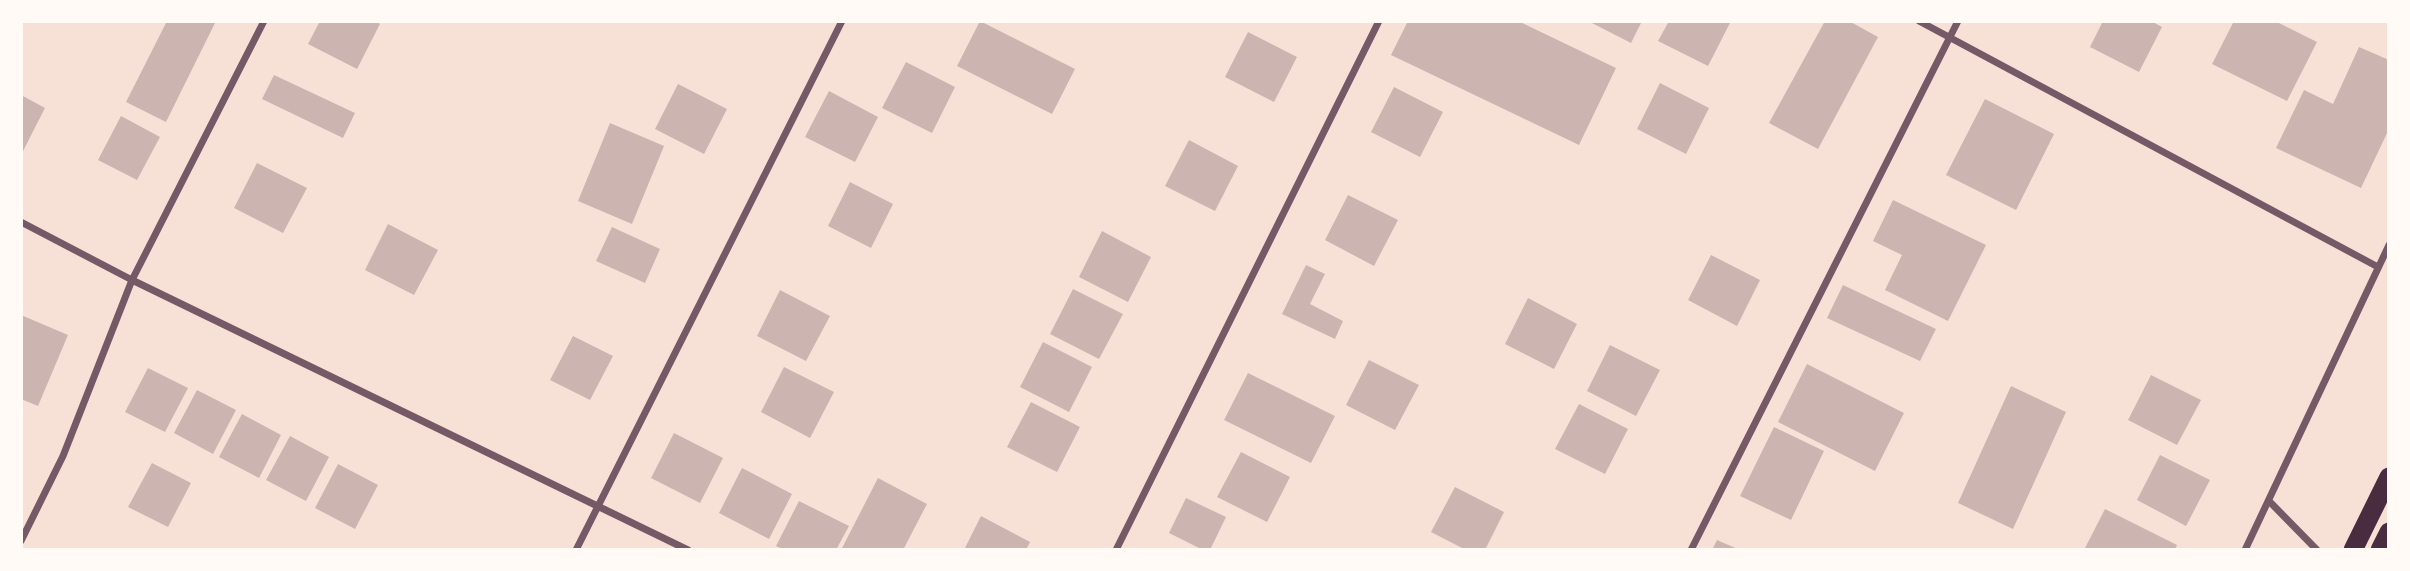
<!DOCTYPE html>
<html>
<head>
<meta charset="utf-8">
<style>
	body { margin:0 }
	#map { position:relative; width:2410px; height:571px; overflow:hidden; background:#f7e1d7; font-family:Lato,sans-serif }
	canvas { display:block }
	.frame { position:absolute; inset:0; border:23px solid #fffaf5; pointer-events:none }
</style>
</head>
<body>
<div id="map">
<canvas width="2410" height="571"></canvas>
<div class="frame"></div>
</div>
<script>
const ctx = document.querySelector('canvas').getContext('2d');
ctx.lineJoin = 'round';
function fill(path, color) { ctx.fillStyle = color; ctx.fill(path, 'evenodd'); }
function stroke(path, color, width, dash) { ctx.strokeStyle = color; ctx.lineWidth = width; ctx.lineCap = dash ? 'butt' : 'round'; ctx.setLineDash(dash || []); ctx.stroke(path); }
const building = new Path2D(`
	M 167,21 L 216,21 L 166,122 L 126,102 Z
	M 320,21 L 375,21 L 380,24 L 357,69 L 308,44 Z
	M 980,21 L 1075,69 L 1052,114 L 957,66 Z
	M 1408,21 L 1518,21 L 1616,68 L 1579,145 L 1391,55 Z
	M 1588,21 L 1642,21 L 1631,43 Z
	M 1669,21 L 1731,21 L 1708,66 L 1658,41 Z
	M 1825,21 L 1849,21 L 1878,37 L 1818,149 L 1769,123 Z
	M 2103,21 L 2151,21 L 2162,27 L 2139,72 L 2090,47 Z
	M 2234,21 L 2275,21 L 2317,42 L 2287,101 L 2212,64 Z
	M 1248,32 L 1297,57 L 1274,102 L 1225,77 Z
	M 2359,47 L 2389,60 L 2389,129 L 2361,188 L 2276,148 L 2304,90 L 2333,104 Z
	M 906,62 L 955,87 L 932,133 L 882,108 Z
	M 274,75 L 355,113 L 343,138 L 262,99 Z
	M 1660,83 L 1709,108 L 1686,154 L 1637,129 Z
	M 678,84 L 727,109 L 704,154 L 655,129 Z
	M 1394,87 L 1443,112 L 1420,157 L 1371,132 Z
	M 829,91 L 878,117 L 855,162 L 805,137 Z
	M 21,95 L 45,108 L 21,155 Z
	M 1985,99 L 2054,134 L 2016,210 L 1946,175 Z
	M 121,116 L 160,137 L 137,180 L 98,160 Z
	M 610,123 L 664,146 L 632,224 L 578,201 Z
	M 1189,140 L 1238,166 L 1215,211 L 1165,186 Z
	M 257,163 L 307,188 L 283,233 L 234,208 Z
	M 850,182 L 893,204 L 871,248 L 828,226 Z
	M 1348,195 L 1398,220 L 1374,266 L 1325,240 Z
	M 1893,200 L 1986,245 L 1948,321 L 1885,290 L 1902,255 L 1873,241 Z
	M 388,224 L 438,250 L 414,295 L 365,270 Z
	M 612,227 L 660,249 L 645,283 L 596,261 Z
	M 1102,231 L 1151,257 L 1128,302 L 1079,277 Z
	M 1711,255 L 1760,280 L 1737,326 L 1688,300 Z
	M 1306,265 L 1325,274 L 1310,304 L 1343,321 L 1335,339 L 1282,314 Z
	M 1843,285 L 1936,329 L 1920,361 L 1827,318 Z
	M 1073,289 L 1123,314 L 1099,359 L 1050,334 Z
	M 780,290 L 830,316 L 806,361 L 757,336 Z
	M 1528,298 L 1577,324 L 1554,369 L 1505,344 Z
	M 21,315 L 68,335 L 38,406 L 21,399 Z
	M 573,336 L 613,356 L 590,400 L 550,380 Z
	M 1043,342 L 1092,367 L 1069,412 L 1020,387 Z
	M 1610,345 L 1660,370 L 1636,416 L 1587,391 Z
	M 1369,360 L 1419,385 L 1395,430 L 1346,405 Z
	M 1807,364 L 1904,413 L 1875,471 L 1778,422 Z
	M 784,367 L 834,392 L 810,438 L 761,412 Z
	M 148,368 L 188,388 L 165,432 L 125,412 Z
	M 1248,373 L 1335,416 L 1311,463 L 1224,420 Z
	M 2151,375 L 2201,400 L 2177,445 L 2128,420 Z
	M 2011,386 L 2066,412 L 2013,529 L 1958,503 Z
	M 197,390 L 236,410 L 213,454 L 174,433 Z
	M 1031,402 L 1080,427 L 1057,472 L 1007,447 Z
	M 1579,404 L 1628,429 L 1605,474 L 1555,449 Z
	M 242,414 L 281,435 L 259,478 L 219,457 Z
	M 1774,427 L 1824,451 L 1791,520 L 1740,496 Z
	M 674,433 L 723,458 L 700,503 L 651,478 Z
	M 290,436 L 329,457 L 306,501 L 266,480 Z
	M 1241,452 L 1290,477 L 1267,522 L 1217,497 Z
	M 2160,455 L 2210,480 L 2186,526 L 2137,500 Z
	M 152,463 L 191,483 L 168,527 L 128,507 Z
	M 338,464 L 378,485 L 355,529 L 315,508 Z
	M 742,468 L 792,494 L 769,539 L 719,513 Z
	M 878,478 L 927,504 L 903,550 L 841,550 Z
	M 1455,487 L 1504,512 L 1485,550 L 1466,550 L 1431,532 Z
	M 1186,498 L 1226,517 L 1210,550 L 1203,550 L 1169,533 Z
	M 799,501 L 849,526 L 836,550 L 785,550 L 776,546 Z
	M 2105,509 L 2177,545 L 2175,550 L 2084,550 Z
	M 981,516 L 1030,542 L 1026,550 L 964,550 Z
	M 1717,540 L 1740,550 L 1712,550 Z`);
const minor = new Path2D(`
	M 1919,21 L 2378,267
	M 21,222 L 132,280 L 688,550
	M 2269,501 L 2317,550
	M 21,541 L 63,456 L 132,280 L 264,21
	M 576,550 L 842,21
	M 1116,550 L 1379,21
	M 1691,550 L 1958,21
	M 2245,550 L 2389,245`);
const trunk = new Path2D(`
	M 2353,550 L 2389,477
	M 2380,550 L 2389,532`);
fill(building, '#ccb4b1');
stroke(minor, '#755966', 7);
stroke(trunk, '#4a2c40', 19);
</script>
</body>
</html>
